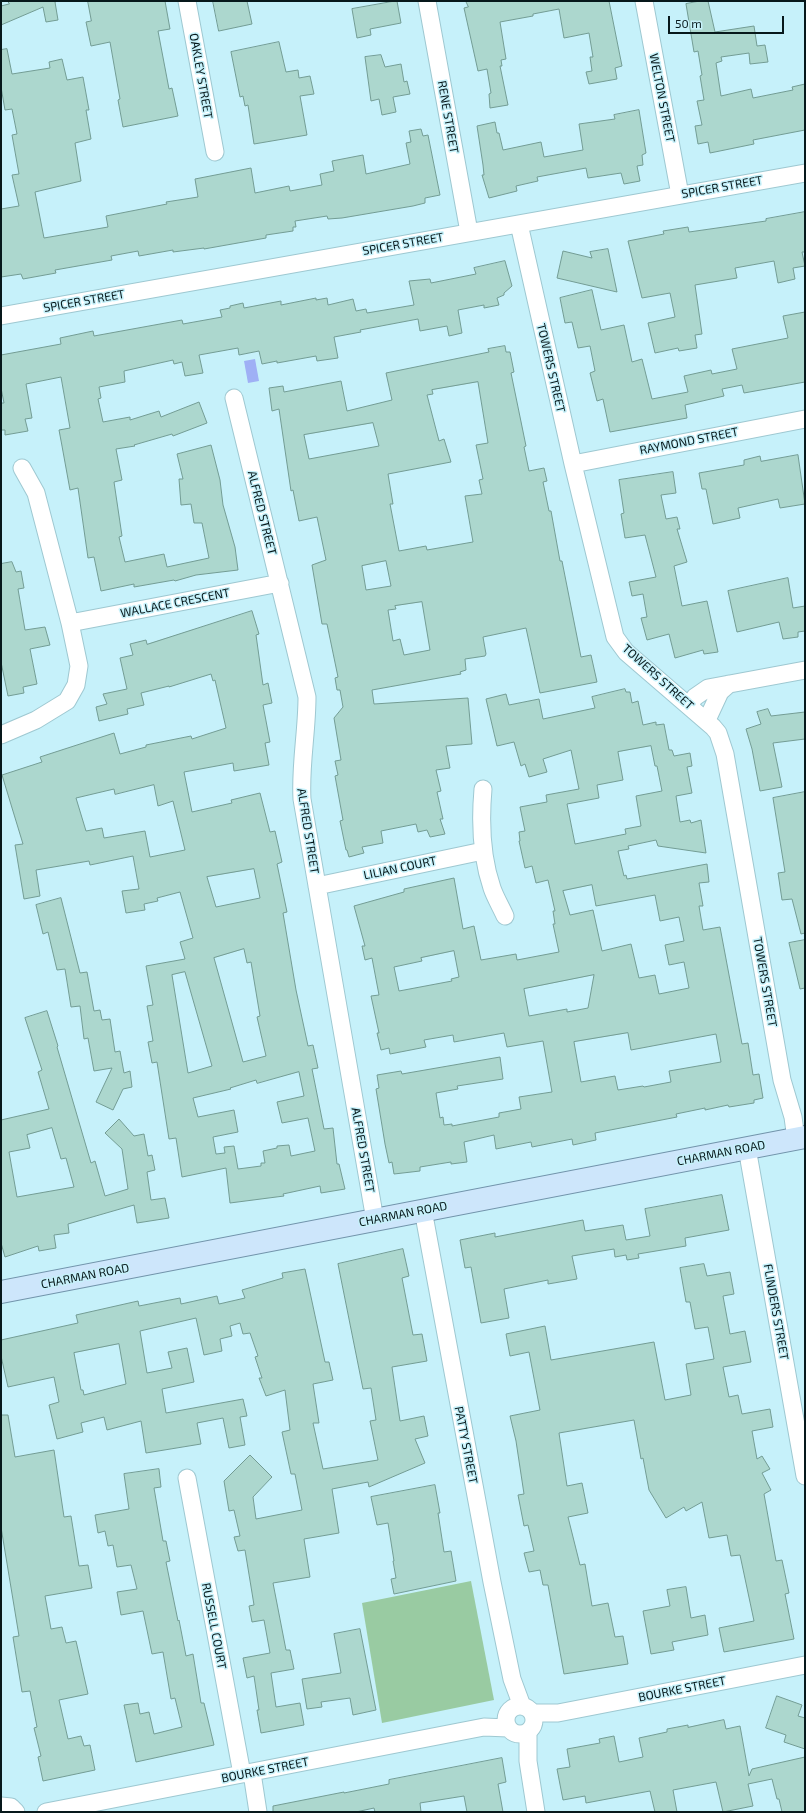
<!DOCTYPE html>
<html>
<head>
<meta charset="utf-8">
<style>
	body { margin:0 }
	#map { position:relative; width:806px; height:1813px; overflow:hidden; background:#c6f1fa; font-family:"Exo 2",sans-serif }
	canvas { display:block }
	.frame { position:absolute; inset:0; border:2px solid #07181b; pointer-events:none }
	.scale { position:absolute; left:668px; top:16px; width:116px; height:18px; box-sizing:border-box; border:2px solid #07181b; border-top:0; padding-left:5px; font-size:12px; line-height:14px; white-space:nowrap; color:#07181b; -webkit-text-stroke:3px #c6f1fa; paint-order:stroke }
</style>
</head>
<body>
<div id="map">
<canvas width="806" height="1813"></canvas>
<div class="frame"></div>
<div class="scale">50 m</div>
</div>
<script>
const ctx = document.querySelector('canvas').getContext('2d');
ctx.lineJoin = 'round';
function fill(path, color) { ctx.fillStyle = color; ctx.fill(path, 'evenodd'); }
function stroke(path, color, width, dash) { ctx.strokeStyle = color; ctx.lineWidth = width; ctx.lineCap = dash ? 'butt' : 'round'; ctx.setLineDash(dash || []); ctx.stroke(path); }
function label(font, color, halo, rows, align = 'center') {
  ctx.font = font + ' "Exo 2",sans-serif'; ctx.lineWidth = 3; ctx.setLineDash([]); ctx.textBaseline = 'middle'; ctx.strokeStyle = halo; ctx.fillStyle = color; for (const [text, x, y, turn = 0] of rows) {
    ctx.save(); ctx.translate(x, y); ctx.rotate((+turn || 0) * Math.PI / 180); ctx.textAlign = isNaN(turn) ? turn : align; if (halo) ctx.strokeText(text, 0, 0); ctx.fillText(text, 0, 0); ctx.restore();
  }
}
const green = new Path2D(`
	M 471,1581 L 494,1700 L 382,1723 L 362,1603 Z`);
const water = new Path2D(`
	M 255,359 L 259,381 L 248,383 L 244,361 Z`);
const building = new Path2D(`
	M 8,1 L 57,1 L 55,2 L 58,20 L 46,22 L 43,7 L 1,25 L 1,6 L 9,4 Z
	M 88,1 L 165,1 L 170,29 L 158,31 L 169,89 L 172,88 L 178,116 L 123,127 L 118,100 L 120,99 L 110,42 L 91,46 L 86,22 L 91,21 Z
	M 213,1 L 247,1 L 252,24 L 219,31 Z
	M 397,1 L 401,23 L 370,29 L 371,35 L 357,38 L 352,9 Z
	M 466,1 L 609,1 L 622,66 L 615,68 L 617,79 L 589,84 L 586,72 L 592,71 L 590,57 L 593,57 L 589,33 L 564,38 L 559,9 L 533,14 L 533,16 L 500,22 L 506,59 L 501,60 L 502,66 L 500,66 L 508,105 L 490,108 L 489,94 L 491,93 L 487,69 L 478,71 L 464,8 L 468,7 Z
	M 700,1 L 708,1 L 715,32 L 754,26 L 757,46 L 765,45 L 768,62 L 750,64 L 749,53 L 721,57 L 722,61 L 716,63 L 721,96 L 751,89 L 753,98 L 793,90 L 792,87 L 805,84 L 805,130 L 753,140 L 754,144 L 710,153 L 708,142 L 698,144 L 695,126 L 702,125 L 697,101 L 704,100 L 700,76 L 702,75 L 698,51 L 694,52 L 686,4 Z
	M 279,42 L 286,72 L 298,70 L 299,78 L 310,76 L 314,94 L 300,96 L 307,135 L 254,144 L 248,105 L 245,106 L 243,96 L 240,97 L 231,52 Z
	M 7,49 L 12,74 L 50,68 L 49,62 L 62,59 L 67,80 L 83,77 L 89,110 L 86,110 L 91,139 L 75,143 L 81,181 L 35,192 L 44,238 L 108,227 L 106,216 L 167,204 L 166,202 L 198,197 L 195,179 L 251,168 L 255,193 L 289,186 L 290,191 L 322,185 L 320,174 L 334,171 L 332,161 L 363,155 L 366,174 L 410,164 L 406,143 L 411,142 L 409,131 L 421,129 L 423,136 L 428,135 L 440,195 L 425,198 L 425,203 L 413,206 L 342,218 L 328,219 L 327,216 L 295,221 L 296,227 L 293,227 L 293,231 L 266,235 L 266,238 L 204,249 L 204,248 L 173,252 L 173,250 L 139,256 L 138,251 L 111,256 L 112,260 L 55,270 L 56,273 L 23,279 L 21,274 L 1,277 L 1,209 L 19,206 L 12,175 L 19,174 L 12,135 L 17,134 L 12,109 L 5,110 L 1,87 L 1,50 Z
	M 381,55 L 385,67 L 401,64 L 404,82 L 407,81 L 410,94 L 393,97 L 396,112 L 382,115 L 379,99 L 371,101 L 365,57 Z
	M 639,110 L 646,153 L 642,155 L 643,165 L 637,166 L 640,181 L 624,184 L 621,173 L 588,178 L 586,168 L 537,177 L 538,181 L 516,186 L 517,191 L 489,198 L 482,175 L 484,175 L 483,165 L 477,126 L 495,122 L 497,133 L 499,133 L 503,150 L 541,142 L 544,157 L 583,150 L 579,124 L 615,119 L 614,115 Z
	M 805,212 L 805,252 L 802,252 L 805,266 L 793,268 L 795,279 L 778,283 L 774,261 L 735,268 L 737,278 L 695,285 L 702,334 L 695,335 L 697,348 L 679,351 L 678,348 L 655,353 L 648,323 L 675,317 L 670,293 L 642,298 L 628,241 L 664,234 L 663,231 L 688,227 L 689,232 L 766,221 L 766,219 Z
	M 608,249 L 617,292 L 557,278 L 563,251 L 592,258 L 590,252 Z
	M 505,261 L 512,286 L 504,293 L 504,295 L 497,298 L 499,305 L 484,308 L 484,305 L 458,310 L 462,333 L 449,336 L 447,326 L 420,331 L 418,319 L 360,330 L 361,332 L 334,337 L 338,358 L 317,361 L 316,356 L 277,363 L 277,361 L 262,364 L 259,351 L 239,355 L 238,348 L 199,355 L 203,373 L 185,376 L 182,362 L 174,364 L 173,360 L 124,371 L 125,382 L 99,387 L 101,398 L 98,399 L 103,422 L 130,417 L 130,420 L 159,411 L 161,417 L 199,402 L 207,423 L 173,436 L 172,434 L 134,445 L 135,446 L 116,449 L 122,480 L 114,482 L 122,536 L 119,537 L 125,562 L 164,554 L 167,567 L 209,558 L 202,523 L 194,523 L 191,504 L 181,505 L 179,479 L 183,479 L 177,454 L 211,445 L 220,480 L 223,505 L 235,547 L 238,570 L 196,575 L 175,581 L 174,580 L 134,587 L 134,584 L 101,591 L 94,557 L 88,558 L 78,488 L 70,490 L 62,446 L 59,430 L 70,428 L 61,377 L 26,384 L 32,418 L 25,419 L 28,431 L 5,435 L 5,430 L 1,430 L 1,403 L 4,403 L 1,388 L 1,355 L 61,344 L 60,338 L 93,331 L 94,336 L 182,320 L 183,324 L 222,317 L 220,310 L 230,308 L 230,306 L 243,303 L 244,308 L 281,301 L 281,305 L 316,298 L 316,300 L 327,298 L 328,305 L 353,299 L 356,311 L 366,309 L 367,313 L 414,305 L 409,281 L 430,279 L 431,283 L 476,274 L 474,268 Z
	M 592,290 L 601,330 L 624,325 L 632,362 L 642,359 L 652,399 L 688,392 L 684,376 L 711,370 L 712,374 L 737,369 L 732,349 L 788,338 L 783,316 L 805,312 L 805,382 L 744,393 L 742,385 L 722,389 L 724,396 L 685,405 L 687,418 L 610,432 L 603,399 L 597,401 L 590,373 L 595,371 L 590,346 L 578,348 L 572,322 L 565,323 L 560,298 Z
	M 505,346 L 506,352 L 510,352 L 514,372 L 511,373 L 526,446 L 524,447 L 529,471 L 544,468 L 547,481 L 543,482 L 549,511 L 551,511 L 560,561 L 562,561 L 581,657 L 591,655 L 597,682 L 540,693 L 526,628 L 483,637 L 486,654 L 485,656 L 465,659 L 466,670 L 460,672 L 461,674 L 372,690 L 374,704 L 468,698 L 472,744 L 446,746 L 450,768 L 436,770 L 441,791 L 437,792 L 443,819 L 440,819 L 445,834 L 430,837 L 427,830 L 418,832 L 416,824 L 381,831 L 383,843 L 362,847 L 364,853 L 349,857 L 347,850 L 346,850 L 340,821 L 343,820 L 335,776 L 338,775 L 335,761 L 341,760 L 334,718 L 343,707 L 340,690 L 337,690 L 335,678 L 338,677 L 327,624 L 322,624 L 312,565 L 326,560 L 317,517 L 299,521 L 293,490 L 291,491 L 279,409 L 272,411 L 269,388 L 283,386 L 284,392 L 341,381 L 347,411 L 392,400 L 386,373 L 489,352 L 488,349 ZM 478,382 L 488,443 L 476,445 L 483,479 L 479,480 L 482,494 L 465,496 L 473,542 L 427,550 L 426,546 L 399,551 L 390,504 L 393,504 L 388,474 L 451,462 L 444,439 L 439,441 L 427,395 L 433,394 L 432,390 ZM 373,423 L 379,446 L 309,459 L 304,435 ZM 386,561 L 391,586 L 366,590 L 362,566 ZM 422,602 L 430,650 L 404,655 L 400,639 L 393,641 L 388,610 L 396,609 L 395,606 Z
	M 798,455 L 805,504 L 780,508 L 778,499 L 738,508 L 740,518 L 713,524 L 706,489 L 702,489 L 699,473 L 744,465 L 744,460 L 760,456 L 761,461 Z
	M 673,472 L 676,493 L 661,495 L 666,519 L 677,517 L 680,529 L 677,529 L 687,562 L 674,566 L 682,606 L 707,601 L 718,652 L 704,654 L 703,650 L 675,658 L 669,634 L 647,640 L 641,618 L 647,617 L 643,594 L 632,596 L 629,582 L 656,577 L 645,535 L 625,538 L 621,514 L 624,513 L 619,480 Z
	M 12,562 L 16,572 L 21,571 L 24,588 L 18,589 L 25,630 L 45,627 L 50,645 L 30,649 L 37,684 L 23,687 L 24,693 L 8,696 L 1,662 L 1,564 Z
	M 788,578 L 793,608 L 805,606 L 805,631 L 798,632 L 798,637 L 783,639 L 779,622 L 737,632 L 728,591 Z
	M 252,611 L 259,634 L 256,635 L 263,685 L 268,683 L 272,703 L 263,705 L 270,742 L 265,743 L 269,765 L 234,771 L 233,763 L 184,772 L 192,812 L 232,803 L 231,800 L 260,793 L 270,832 L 275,831 L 282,862 L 277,864 L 287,912 L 283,913 L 296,990 L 308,1046 L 313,1045 L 318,1068 L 312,1069 L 324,1129 L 333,1128 L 337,1164 L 339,1164 L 345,1189 L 321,1193 L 320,1186 L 283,1194 L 284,1196 L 230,1203 L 226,1168 L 182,1177 L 176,1138 L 169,1139 L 157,1062 L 152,1063 L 148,1042 L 153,1041 L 147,1006 L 153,1005 L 146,966 L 185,959 L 180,942 L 193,938 L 180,892 L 157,898 L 158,901 L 144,904 L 145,910 L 126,913 L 122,891 L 139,889 L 133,856 L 90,865 L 89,861 L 36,870 L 40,896 L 24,899 L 15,845 L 23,844 L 2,775 L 42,762 L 40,757 L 114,733 L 120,754 L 146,747 L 146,745 L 191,736 L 192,739 L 226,728 L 215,680 L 213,681 L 211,674 L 169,687 L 169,686 L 141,693 L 144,705 L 127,709 L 128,714 L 99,721 L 96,707 L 107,704 L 103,694 L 127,689 L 120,658 L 133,655 L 130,644 L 146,640 L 147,644 ZM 154,785 L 158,806 L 173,801 L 185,850 L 150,857 L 145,831 L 104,838 L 102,828 L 86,831 L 76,798 L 114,789 L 115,794 ZM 254,869 L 260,898 L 216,907 L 207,877 ZM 244,949 L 247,963 L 251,962 L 260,1016 L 257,1017 L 266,1056 L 243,1062 L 214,958 ZM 185,972 L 212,1066 L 188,1073 L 172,975 ZM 299,1072 L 304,1096 L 277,1102 L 282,1123 L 308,1118 L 315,1151 L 291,1156 L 289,1145 L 277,1146 L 277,1148 L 263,1151 L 265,1163 L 261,1163 L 261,1166 L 238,1169 L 234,1146 L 224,1147 L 225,1153 L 216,1154 L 213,1137 L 238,1132 L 234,1110 L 198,1117 L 193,1098 L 231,1089 L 230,1088 L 256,1080 L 257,1083 Z
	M 625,689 L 626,692 L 630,692 L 632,703 L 638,701 L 643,725 L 656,722 L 656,725 L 664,724 L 669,750 L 672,750 L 674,756 L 690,753 L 692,766 L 687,767 L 692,793 L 676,796 L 680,822 L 690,820 L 691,823 L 701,820 L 706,853 L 658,846 L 656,840 L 628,846 L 629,849 L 618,851 L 624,876 L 626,875 L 627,879 L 707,864 L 709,882 L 699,883 L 703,906 L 699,906 L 703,930 L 720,927 L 742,1044 L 748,1043 L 753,1075 L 759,1074 L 763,1098 L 754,1100 L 754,1103 L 729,1107 L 728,1105 L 705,1110 L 705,1108 L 676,1114 L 677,1117 L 595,1133 L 596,1140 L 573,1145 L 572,1139 L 532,1147 L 531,1142 L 496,1149 L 494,1135 L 464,1142 L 467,1162 L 451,1164 L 451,1162 L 420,1167 L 420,1171 L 394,1174 L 392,1162 L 389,1163 L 385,1144 L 376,1089 L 379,1088 L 377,1075 L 401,1071 L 402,1074 L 500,1057 L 503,1079 L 457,1086 L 458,1089 L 436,1093 L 440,1118 L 443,1117 L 444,1125 L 452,1124 L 452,1126 L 499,1117 L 499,1113 L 521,1109 L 519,1097 L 552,1092 L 543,1041 L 507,1047 L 504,1033 L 454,1042 L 453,1035 L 424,1040 L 426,1047 L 390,1054 L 389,1048 L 381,1050 L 377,1033 L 379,1033 L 371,996 L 379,995 L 372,958 L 365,960 L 362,946 L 365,946 L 354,906 L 404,892 L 404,889 L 454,878 L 463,929 L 474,926 L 481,960 L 516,954 L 517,960 L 559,952 L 553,924 L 555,924 L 553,911 L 555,911 L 548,880 L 536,883 L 532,866 L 525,868 L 519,841 L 520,841 L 519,832 L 525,831 L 520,807 L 547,802 L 546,795 L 579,789 L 571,750 L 543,759 L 547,772 L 529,777 L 525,764 L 521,766 L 514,742 L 497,746 L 486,699 L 506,694 L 509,705 L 539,699 L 543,719 L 595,708 L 592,697 ZM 651,746 L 655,766 L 657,766 L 662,791 L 636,796 L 641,826 L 625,829 L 626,834 L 575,844 L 567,804 L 599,798 L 597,785 L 623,780 L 618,752 ZM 592,885 L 596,906 L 655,895 L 660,921 L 679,917 L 684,941 L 665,945 L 669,965 L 684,962 L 689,988 L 659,994 L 655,975 L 639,978 L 631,944 L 602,951 L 593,910 L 570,915 L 563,891 ZM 454,951 L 459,977 L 451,979 L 452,981 L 399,991 L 394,967 L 422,961 L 421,958 ZM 594,975 L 588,1008 L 567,1012 L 567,1009 L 529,1016 L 524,989 ZM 628,1033 L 631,1050 L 716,1034 L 721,1062 L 669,1071 L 671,1082 L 644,1087 L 643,1086 L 618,1090 L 615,1076 L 581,1082 L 574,1042 Z
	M 768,709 L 771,716 L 805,712 L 805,739 L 773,743 L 782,787 L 760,791 L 752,749 L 746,729 L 761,724 L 757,712 Z
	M 805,792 L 805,933 L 801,934 L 792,899 L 782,900 L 778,873 L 785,872 L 773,798 Z
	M 61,898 L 80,973 L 87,972 L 94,1011 L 100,1010 L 102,1020 L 110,1019 L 115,1052 L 120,1051 L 124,1073 L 130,1071 L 132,1087 L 123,1089 L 113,1110 L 96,1102 L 112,1068 L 94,1071 L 88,1038 L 84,1039 L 80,1006 L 71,1007 L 65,969 L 57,970 L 48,932 L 43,934 L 36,905 Z
	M 805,940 L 805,988 L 800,989 L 789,943 Z
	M 47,1011 L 58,1046 L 57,1047 L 91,1163 L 95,1161 L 105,1196 L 128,1189 L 122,1149 L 105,1133 L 119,1119 L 134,1136 L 144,1134 L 148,1156 L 152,1155 L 155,1170 L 147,1172 L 151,1200 L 165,1198 L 169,1218 L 137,1223 L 134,1205 L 68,1224 L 69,1233 L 54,1235 L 56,1248 L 39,1251 L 38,1246 L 5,1257 L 1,1243 L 1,1120 L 49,1109 L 38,1072 L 42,1070 L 25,1018 ZM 52,1128 L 61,1159 L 66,1158 L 74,1187 L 17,1197 L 9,1152 L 30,1148 L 27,1135 Z
	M 722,1195 L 729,1230 L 685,1238 L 686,1246 L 638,1254 L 639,1258 L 627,1260 L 626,1255 L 615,1257 L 614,1249 L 572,1256 L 577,1279 L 548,1284 L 548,1280 L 504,1289 L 509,1318 L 481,1323 L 471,1267 L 465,1268 L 460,1240 L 495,1233 L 495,1237 L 583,1220 L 585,1231 L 623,1225 L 626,1240 L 650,1236 L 645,1209 Z
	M 403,1249 L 409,1276 L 402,1278 L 413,1335 L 422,1334 L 427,1361 L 392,1367 L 400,1421 L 424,1416 L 428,1436 L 415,1439 L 425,1463 L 369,1487 L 368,1482 L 332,1489 L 339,1533 L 304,1539 L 310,1577 L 273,1583 L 286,1650 L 290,1650 L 294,1669 L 271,1673 L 276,1707 L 300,1703 L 304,1725 L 261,1733 L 257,1710 L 259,1710 L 254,1676 L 247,1678 L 243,1658 L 270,1653 L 264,1620 L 252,1622 L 249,1606 L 254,1605 L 245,1550 L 238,1551 L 234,1537 L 240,1536 L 234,1510 L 229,1511 L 224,1481 L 250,1455 L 272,1477 L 253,1497 L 256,1519 L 302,1510 L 295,1474 L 291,1474 L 282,1432 L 290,1430 L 285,1390 L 266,1396 L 259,1378 L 262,1378 L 255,1357 L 258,1356 L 250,1333 L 243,1334 L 240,1323 L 230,1326 L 232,1336 L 220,1339 L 222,1351 L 204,1355 L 196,1318 L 140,1331 L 147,1373 L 172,1368 L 168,1352 L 187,1348 L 194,1382 L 162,1389 L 166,1413 L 243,1399 L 247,1416 L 240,1417 L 245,1445 L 229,1448 L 223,1418 L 197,1423 L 201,1444 L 146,1453 L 141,1421 L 107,1430 L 104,1417 L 81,1423 L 83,1432 L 57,1439 L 49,1405 L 59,1402 L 54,1377 L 8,1387 L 1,1356 L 1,1340 L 78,1323 L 76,1315 L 138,1301 L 139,1306 L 180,1298 L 181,1304 L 217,1296 L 219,1304 L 245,1298 L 242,1290 L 283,1278 L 282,1273 L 305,1269 L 325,1362 L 329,1362 L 333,1380 L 313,1384 L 319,1423 L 313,1423 L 323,1469 L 378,1460 L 370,1421 L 376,1420 L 371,1388 L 363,1389 L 338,1264 ZM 119,1344 L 126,1384 L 84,1395 L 83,1390 L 81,1390 L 74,1353 Z
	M 704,1264 L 707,1276 L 730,1272 L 734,1294 L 723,1296 L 730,1334 L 745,1331 L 751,1362 L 723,1367 L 729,1397 L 738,1395 L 742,1414 L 770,1409 L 773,1427 L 752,1431 L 757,1459 L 762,1456 L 770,1469 L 762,1473 L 771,1490 L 764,1494 L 776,1561 L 782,1560 L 789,1593 L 785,1594 L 794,1639 L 724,1652 L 719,1628 L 754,1621 L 740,1555 L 731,1556 L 727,1535 L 709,1538 L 702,1502 L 686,1511 L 684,1507 L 666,1518 L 649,1490 L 643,1458 L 641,1459 L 634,1420 L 559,1433 L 567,1486 L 582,1483 L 588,1513 L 568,1517 L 580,1565 L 585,1564 L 592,1606 L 608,1603 L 615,1637 L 623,1636 L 628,1664 L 564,1674 L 548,1585 L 543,1585 L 540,1570 L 529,1572 L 524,1553 L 534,1551 L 528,1525 L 524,1526 L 518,1495 L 524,1494 L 516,1441 L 510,1416 L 540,1410 L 529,1352 L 510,1356 L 506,1334 L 545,1326 L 551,1360 L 654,1342 L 665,1400 L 691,1395 L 686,1364 L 714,1359 L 708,1327 L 695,1329 L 690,1302 L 686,1302 L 680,1268 Z
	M 1,1415 L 8,1415 L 15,1457 L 54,1450 L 64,1517 L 71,1516 L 79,1566 L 88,1565 L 92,1588 L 45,1596 L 51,1629 L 62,1627 L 66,1643 L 76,1641 L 88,1694 L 59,1700 L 68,1739 L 81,1736 L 84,1746 L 90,1745 L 95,1770 L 43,1781 L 38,1757 L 41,1756 L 34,1728 L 37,1727 L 30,1691 L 22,1692 L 13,1637 L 19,1636 L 1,1527 Z
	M 159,1469 L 161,1487 L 154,1488 L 163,1541 L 166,1541 L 170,1561 L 166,1562 L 178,1621 L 179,1620 L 186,1656 L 193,1654 L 201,1703 L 204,1703 L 214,1745 L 136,1762 L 124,1705 L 138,1703 L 140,1714 L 149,1712 L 154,1734 L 182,1727 L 175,1698 L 171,1699 L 163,1652 L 152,1654 L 143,1611 L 121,1615 L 117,1592 L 137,1589 L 131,1565 L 117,1567 L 113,1545 L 108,1546 L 105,1531 L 98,1533 L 95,1515 L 129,1509 L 124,1474 Z
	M 435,1485 L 440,1513 L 438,1513 L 444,1552 L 451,1551 L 456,1581 L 394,1594 L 391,1579 L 396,1578 L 393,1561 L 394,1561 L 388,1523 L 377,1525 L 371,1497 Z
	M 686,1587 L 691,1618 L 705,1615 L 708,1635 L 672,1642 L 674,1650 L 651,1654 L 643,1611 L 670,1606 L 667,1590 Z
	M 360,1629 L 376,1710 L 353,1715 L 350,1698 L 321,1702 L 322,1707 L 307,1709 L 302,1679 L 341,1673 L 334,1634 Z
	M 777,1696 L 802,1705 L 798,1716 L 805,1718 L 805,1749 L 784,1742 L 786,1735 L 766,1728 Z
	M 724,1720 L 726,1729 L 740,1726 L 749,1776 L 752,1769 L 805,1757 L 805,1812 L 782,1812 L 779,1799 L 777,1799 L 772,1779 L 748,1784 L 753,1806 L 723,1812 L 716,1782 L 673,1790 L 677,1812 L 655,1812 L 650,1791 L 586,1803 L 585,1796 L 563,1800 L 557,1769 L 570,1767 L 567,1749 L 600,1743 L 599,1739 L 614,1736 L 619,1762 L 643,1757 L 639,1738 L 667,1732 L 667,1729 L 688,1725 L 688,1727 Z
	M 502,1758 L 506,1782 L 498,1784 L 503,1812 L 467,1812 L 464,1796 L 420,1803 L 421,1812 L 375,1812 L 374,1808 L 356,1812 L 273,1812 L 273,1806 L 344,1792 L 344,1793 L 389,1784 L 389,1780 Z`);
const minor = new Path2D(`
	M 187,1 L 215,152
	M 427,1 L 469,232
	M 644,1 L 680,195
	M 519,224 L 573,464 L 615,637 L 626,652 L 713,727 L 718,733 L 725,754 L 782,1080 L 793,1117 L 796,1139
	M 1,316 L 805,173
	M 234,398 L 307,697 C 307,732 300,765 302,799 L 375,1220
	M 573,464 L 805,419
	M 70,623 L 280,583
	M 689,705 L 695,697 L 708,688 L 805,670
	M 707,720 L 720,692 L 729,684
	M 1,735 L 36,720 L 67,701 L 76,685 L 79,666 L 70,623 L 36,493 L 22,468
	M 483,789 C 480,823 481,856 492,888 C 495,897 501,907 505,916
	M 317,886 L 483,851
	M 747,1148 L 805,1476
	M 423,1210 L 492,1582 L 512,1679 L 522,1706
	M 187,1478 L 242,1774
	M506 1720a14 14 0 1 1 28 0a14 14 0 1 1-28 0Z
	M 532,1713 L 558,1713 L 805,1665
	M 528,1732 L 528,1761 L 536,1812
	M 252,1773 L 258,1812
	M 1,1806 L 11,1807 L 16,1812
	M 46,1812 L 484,1727 L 508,1728`);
const major = new Path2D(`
	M 1,1292 L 805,1137`);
const streetNames = [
	["OAKLEY STREET",201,76,80],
	["WELTON STREET",662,98,79],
	["RENE STREET",448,117,80],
	["SPICER STREET",722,187,-10],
	["SPICER STREET",403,244,-10],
	["SPICER STREET",84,301,-10],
	["TOWERS STREET",551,368,77],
	["RAYMOND STREET",689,441,-11],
	["ALFRED STREET",262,513,76],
	["WALLACE CRESCENT",175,603,-11],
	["TOWERS STREET",658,677,42],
	["ALFRED STREET",308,831,81],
	["LILIAN COURT",400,868,-12],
	["TOWERS STREET",765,982,80],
	["ALFRED STREET",363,1150,80],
	["CHARMAN ROAD",721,1153,-11],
	["CHARMAN ROAD",403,1214,-11],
	["CHARMAN ROAD",85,1276,-11],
	["FLINDERS STREET",776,1312,80],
	["PATTY STREET",466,1445,79],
	["RUSSELL COURT",214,1626,79],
	["BOURKE STREET",682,1689,-11],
	["BOURKE STREET",265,1770,-11]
];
fill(green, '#99cba2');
fill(water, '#9fb0f5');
fill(building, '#acd7ce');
stroke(building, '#739c94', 1);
stroke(minor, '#9ec8d1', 19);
stroke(major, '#7294ab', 24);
stroke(minor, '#fff', 17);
stroke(major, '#cde6fb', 22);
label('12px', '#07181b', '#c6f1fa', streetNames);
</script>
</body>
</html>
